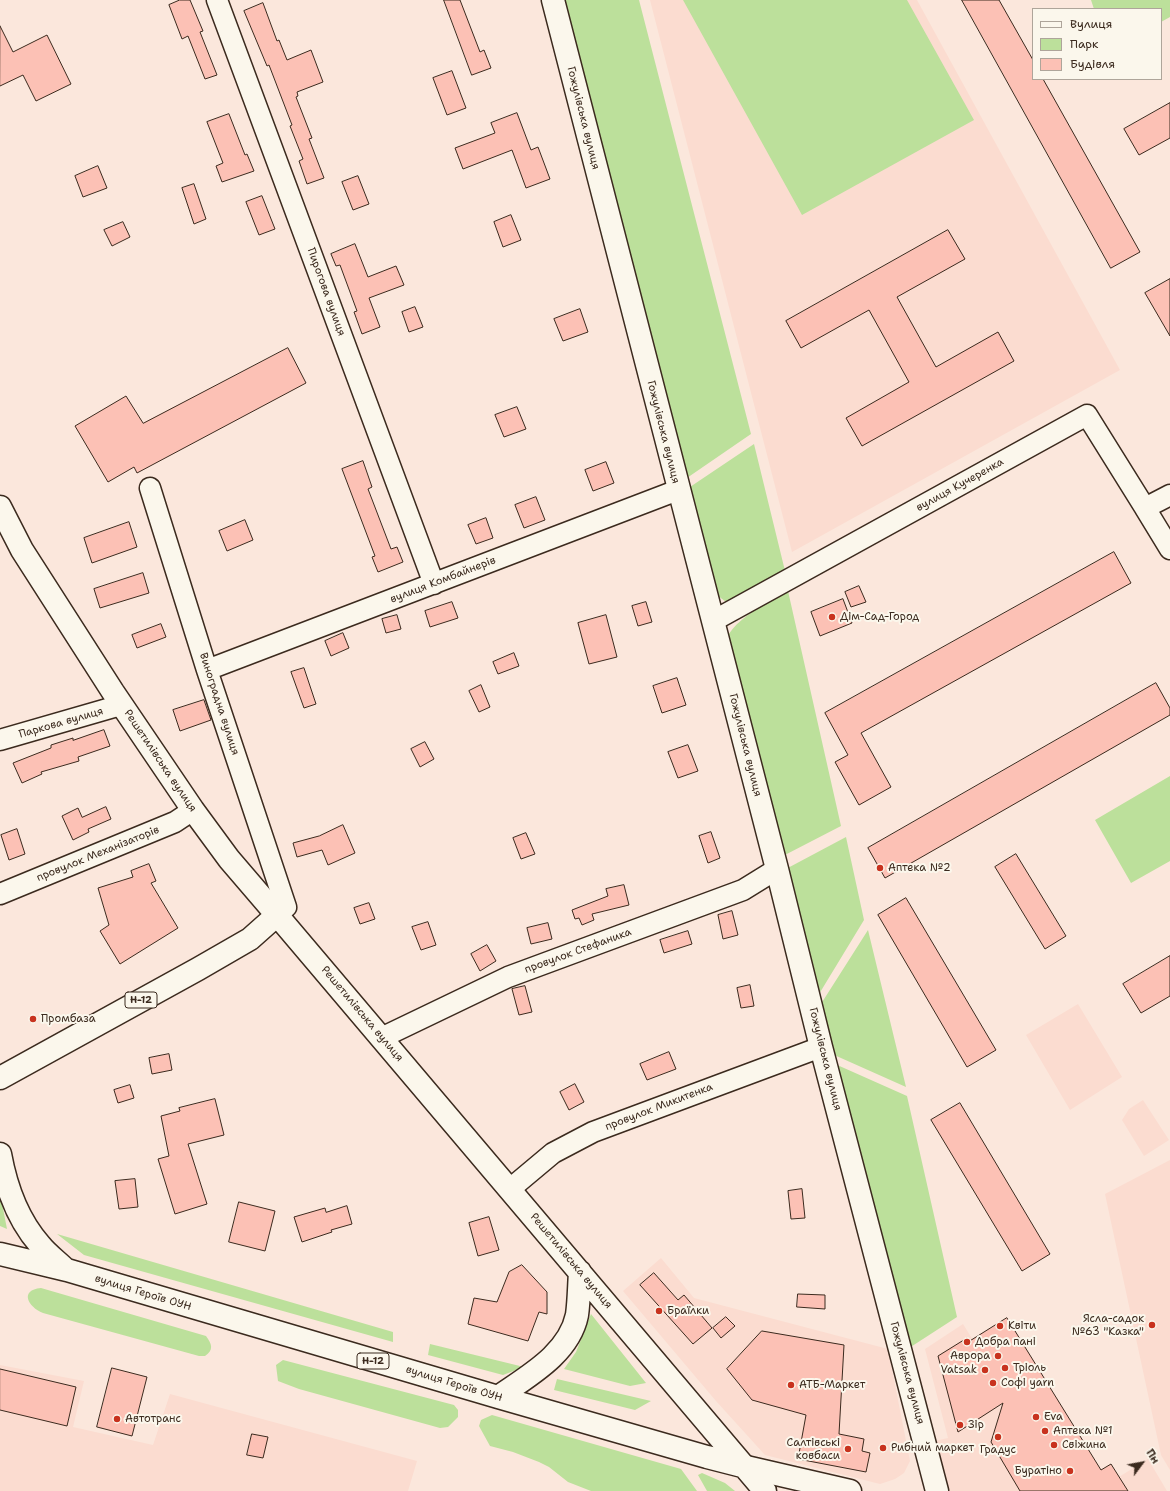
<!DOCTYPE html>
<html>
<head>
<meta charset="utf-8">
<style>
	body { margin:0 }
	#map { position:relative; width:1170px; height:1491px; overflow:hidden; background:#fbe7dc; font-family:"Shantell Sans",sans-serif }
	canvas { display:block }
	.legend { position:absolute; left:1032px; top:8px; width:130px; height:72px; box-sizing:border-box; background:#fbf7ec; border:1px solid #aea59a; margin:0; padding:5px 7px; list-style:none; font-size:12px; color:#3b2a1e }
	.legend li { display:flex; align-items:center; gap:8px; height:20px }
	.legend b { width:20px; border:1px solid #aea59a }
	.north { position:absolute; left:1122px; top:1443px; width:40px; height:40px; -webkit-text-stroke:3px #fbf7ec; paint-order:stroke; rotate:58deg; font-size:11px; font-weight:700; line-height:16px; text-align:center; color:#3b2a1e }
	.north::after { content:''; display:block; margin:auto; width:14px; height:18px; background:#3b2a1e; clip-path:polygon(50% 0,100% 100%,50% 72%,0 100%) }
</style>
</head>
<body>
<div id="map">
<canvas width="1170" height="1491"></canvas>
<ul class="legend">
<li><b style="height:5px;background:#fbf7ec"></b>Вулиця</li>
<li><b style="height:11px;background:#bce09b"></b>Парк</li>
<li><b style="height:11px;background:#fcc1b5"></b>Будівля</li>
</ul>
<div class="north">Пн</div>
</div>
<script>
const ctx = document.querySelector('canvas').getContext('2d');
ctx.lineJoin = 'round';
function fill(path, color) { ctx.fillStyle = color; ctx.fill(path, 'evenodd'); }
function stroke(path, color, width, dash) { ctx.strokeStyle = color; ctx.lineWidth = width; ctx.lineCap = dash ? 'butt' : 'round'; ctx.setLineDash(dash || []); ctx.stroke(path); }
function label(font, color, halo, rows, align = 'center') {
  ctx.font = font + ' "Shantell Sans",sans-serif'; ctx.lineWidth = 4; ctx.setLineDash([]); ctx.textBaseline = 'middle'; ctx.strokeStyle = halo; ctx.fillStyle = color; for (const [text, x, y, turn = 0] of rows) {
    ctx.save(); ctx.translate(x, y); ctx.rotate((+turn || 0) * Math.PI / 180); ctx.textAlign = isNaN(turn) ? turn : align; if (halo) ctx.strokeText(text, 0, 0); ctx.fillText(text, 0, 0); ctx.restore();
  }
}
const built = new Path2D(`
	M 650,0 L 917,0 L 1120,370 L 792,552 Z
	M 1078,1004 L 1122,1077 L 1070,1110 L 1026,1035 Z
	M 1143,1100 L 1169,1140 L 1144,1156 L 1122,1120 L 1129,1109 Z
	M 1170,1160 L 1170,1470 L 1161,1455 L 1105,1194 Z
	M 661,1258 L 694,1298 L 888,1349 L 910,1461 L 904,1473 L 895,1479 L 880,1484 L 765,1455 L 716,1401 L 623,1291 Z
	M 963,1324 L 1067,1491 L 945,1491 L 935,1441 L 948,1438 L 925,1349 Z
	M 0,1365 L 84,1381 L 73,1427 L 153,1445 L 170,1394 L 417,1461 L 408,1491 L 0,1491 Z
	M 1148,1459 L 1167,1491 L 1096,1491 Z`);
const green = new Path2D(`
	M 561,0 L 639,0 L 751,434 L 684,480 Z
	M 683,0 L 907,0 L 974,120 L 802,215 Z
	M 1091,0 L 1170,0 L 1170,17 L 1161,22 L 1161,9 L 1094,9 Z
	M 754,444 L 786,575 L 729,604 L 714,593 L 687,489 Z
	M 788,591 L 841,826 L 781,857 L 725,641 C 737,616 765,605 788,591 Z
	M 1170,776 L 1170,861 L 1131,883 L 1095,820 Z
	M 846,837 L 864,920 L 816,999 L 784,870 Z
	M 868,930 L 906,1087 L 832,1054 L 819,1007 Z
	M 835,1064 L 907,1096 L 957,1317 L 906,1350 Z
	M 0,1193 L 7,1229 L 0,1226 Z
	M 57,1234 L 393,1332 L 393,1342 L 84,1255 Z
	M 41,1288 L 206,1336 C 212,1344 214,1350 205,1356 L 199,1356 L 43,1313 C 28,1307 19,1290 41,1288 Z
	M 591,1314 L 646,1383 L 630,1386 L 564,1369 L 576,1352 Z
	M 430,1344 L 524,1367 L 503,1375 L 428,1355 Z
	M 283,1360 L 454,1405 L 458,1410 L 458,1417 L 448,1427 L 440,1428 L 299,1389 L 278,1381 L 276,1365 Z
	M 557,1379 L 651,1401 L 635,1410 L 554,1390 Z
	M 492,1415 L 681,1469 L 697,1491 L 591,1491 L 568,1482 L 549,1467 L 539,1462 L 513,1452 L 490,1446 L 479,1426 L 481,1420 Z
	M 702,1473 L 725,1483 L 735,1491 L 707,1491 L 698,1475 Z`);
const building = new Path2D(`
	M 180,0 L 190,0 L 203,31 L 200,32 L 217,75 L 205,79 L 188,36 L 182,39 L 169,5 Z
	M 444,0 L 460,0 L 480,52 L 484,50 L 491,68 L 472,75 Z
	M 962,0 L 999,0 L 1033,60 L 1033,79 L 1043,79 L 1140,252 L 1111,268 Z
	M 263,3 L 277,41 L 279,40 L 287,60 L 311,50 L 323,82 L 297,92 L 298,96 L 296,97 L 312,138 L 309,139 L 324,178 L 307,184 L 299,161 L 303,159 L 290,126 L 292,125 L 269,65 L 267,66 L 244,11 Z
	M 0,26 L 13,52 L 47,35 L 71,84 L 36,101 L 23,75 L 0,86 Z
	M 452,71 L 466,108 L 447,115 L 433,78 Z
	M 1170,103 L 1170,138 L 1139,155 L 1124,129 Z
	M 517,113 L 531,150 L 538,147 L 550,179 L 526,188 L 512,150 L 463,169 L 455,148 L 495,133 L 491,123 Z
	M 229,114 L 245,155 L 247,154 L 254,171 L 222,182 L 216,166 L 223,163 L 207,122 Z
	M 98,166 L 107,188 L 83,197 L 75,176 Z
	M 358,176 L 369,204 L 353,210 L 342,182 Z
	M 194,184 L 206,219 L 194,224 L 182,188 Z
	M 262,196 L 275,229 L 259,235 L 246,202 Z
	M 511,215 L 521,240 L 503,247 L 494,222 Z
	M 123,222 L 130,237 L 112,246 L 104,230 Z
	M 948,230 L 965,259 L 897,297 L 936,367 L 998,332 L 1014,361 L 862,446 L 846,418 L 909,382 L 869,310 L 801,348 L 786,321 Z
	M 355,244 L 368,277 L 396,266 L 404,285 L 369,298 L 380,327 L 362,334 L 354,312 L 357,311 L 340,265 L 336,266 L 331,254 Z
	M 1170,279 L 1170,336 L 1145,293 Z
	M 415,307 L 423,327 L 409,332 L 402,312 Z
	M 580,309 L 588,332 L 563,341 L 554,319 Z
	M 288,348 L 306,383 L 137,473 L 134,467 L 108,482 L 75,426 L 126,396 L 143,423 Z
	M 517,407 L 526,429 L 504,437 L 495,415 Z
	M 363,461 L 372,487 L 368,489 L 391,549 L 397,547 L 403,562 L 378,572 L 372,557 L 375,556 L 342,469 Z
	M 606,462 L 614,483 L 593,491 L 585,470 Z
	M 536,497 L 545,520 L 524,528 L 515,505 Z
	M 486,518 L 493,538 L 476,544 L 468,525 Z
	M 245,520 L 253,540 L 227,551 L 219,531 Z
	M 129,522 L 137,547 L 92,563 L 84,538 Z
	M 1114,552 L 1131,583 L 861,733 L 891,787 L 859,805 L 835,762 L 848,755 L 825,713 Z
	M 143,573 L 149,593 L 100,608 L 94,589 Z
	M 859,586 L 866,602 L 851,607 L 845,592 Z
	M 843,599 L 852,623 L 820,636 L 811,612 Z
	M 452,602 L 458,618 L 430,627 L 425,611 Z
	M 646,602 L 652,622 L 638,626 L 632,606 Z
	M 397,615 L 401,629 L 386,633 L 382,619 Z
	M 606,615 L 617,657 L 589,664 L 578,623 Z
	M 161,624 L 166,637 L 137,648 L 132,635 Z
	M 343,633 L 349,648 L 331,656 L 325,641 Z
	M 514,653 L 519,666 L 498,674 L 493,662 Z
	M 304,668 L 316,704 L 304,708 L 291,672 Z
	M 677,678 L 686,705 L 662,713 L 653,686 Z
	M 1156,683 L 1170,708 L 1170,715 L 885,878 L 868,848 Z
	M 481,685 L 490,707 L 479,712 L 469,691 Z
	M 204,700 L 211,720 L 180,731 L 173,710 Z
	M 104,730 L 110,746 L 78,757 L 79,761 L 41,772 L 42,774 L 22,783 L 13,763 L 51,748 L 51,745 L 73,738 L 73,740 Z
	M 425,742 L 434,759 L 420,767 L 411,749 Z
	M 688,745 L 698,771 L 678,778 L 668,752 Z
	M 106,807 L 111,819 L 88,829 L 89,832 L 73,840 L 62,816 L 78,808 L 82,817 Z
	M 343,825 L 355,853 L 328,865 L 322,850 L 297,857 L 293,843 L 319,836 Z
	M 17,829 L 25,854 L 9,860 L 1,835 Z
	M 711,832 L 720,858 L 708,863 L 699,836 Z
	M 526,833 L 535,854 L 521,859 L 513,838 Z
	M 1016,854 L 1066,936 L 1045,949 L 995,867 Z
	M 149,864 L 156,881 L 151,883 L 178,928 L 120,964 L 100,931 L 109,925 L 98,888 L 133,877 L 131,871 Z
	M 624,885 L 629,905 L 592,914 L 594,920 L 582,925 L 579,918 L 575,919 L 572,910 L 608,896 L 606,889 Z
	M 906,898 L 996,1050 L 967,1067 L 878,915 Z
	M 369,903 L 375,919 L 360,924 L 354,908 Z
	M 732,911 L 738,935 L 723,939 L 718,915 Z
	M 428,922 L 436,945 L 421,950 L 412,927 Z
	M 548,923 L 552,939 L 531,944 L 527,928 Z
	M 688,931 L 692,944 L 664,953 L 660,940 Z
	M 487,945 L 496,961 L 480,971 L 471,954 Z
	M 1170,956 L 1170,996 L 1141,1013 L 1123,984 Z
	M 750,985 L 754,1006 L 741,1008 L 737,988 Z
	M 525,986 L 532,1012 L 519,1015 L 512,989 Z
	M 669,1052 L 676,1069 L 647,1080 L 640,1064 Z
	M 169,1054 L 172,1070 L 152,1074 L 149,1058 Z
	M 575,1084 L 584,1102 L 569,1110 L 560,1092 Z
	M 130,1085 L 134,1098 L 118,1103 L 114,1090 Z
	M 215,1099 L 224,1135 L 188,1144 L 207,1204 L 175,1214 L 158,1159 L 169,1156 L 161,1116 L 180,1111 L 179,1108 Z
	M 960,1103 L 1050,1254 L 1022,1271 L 931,1120 Z
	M 135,1179 L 138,1207 L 119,1209 L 115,1181 Z
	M 802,1189 L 805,1218 L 791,1219 L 788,1191 Z
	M 239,1202 L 275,1211 L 265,1251 L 229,1242 Z
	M 347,1206 L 352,1224 L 331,1230 L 332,1232 L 302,1242 L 294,1217 L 325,1208 L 326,1212 Z
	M 489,1217 L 499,1250 L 478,1256 L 469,1223 Z
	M 522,1265 L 547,1292 L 547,1314 L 539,1312 L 528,1341 L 468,1324 L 474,1298 L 497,1302 L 509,1272 Z
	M 654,1273 L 678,1300 L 684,1295 L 712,1328 L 693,1344 L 640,1285 Z
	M 798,1294 L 825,1295 L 825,1309 L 797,1307 Z
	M 726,1317 L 735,1326 L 721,1338 L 713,1328 Z
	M 1007,1318 L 1101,1470 L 1111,1464 L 1128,1491 L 1020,1491 L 991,1442 L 1003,1403 L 958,1432 L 938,1356 L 967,1338 L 969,1341 Z
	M 762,1331 L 844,1345 L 839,1434 L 864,1439 L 862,1451 L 870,1453 L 866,1472 L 798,1459 L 806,1415 L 752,1400 L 727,1369 Z
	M 112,1368 L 147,1377 L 132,1436 L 97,1427 Z
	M 0,1369 L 76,1387 L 67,1426 L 0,1410 Z
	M 252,1434 L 268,1437 L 263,1458 L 247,1455 Z`);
const minor = new Path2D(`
	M 217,0 L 434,584
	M 150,488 L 207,670 L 286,907 L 277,915
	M 1145,508 L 1170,549
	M 713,621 L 1087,415 L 1145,508 L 1170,495
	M 207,670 L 678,490
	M 0,740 L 121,705
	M 0,894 L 175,822 L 193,810
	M 381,1038 L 508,977 L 743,890 L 777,869
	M 510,1189 L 553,1153 L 593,1132 L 821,1047`);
const tertiary = new Path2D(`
	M 553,0 L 777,869 L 821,1047 L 937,1491
	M 0,507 L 22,550 L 113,692 L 193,810 L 229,859 L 277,915
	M 746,1467 L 850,1491`);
const primary = new Path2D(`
	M 0,1078 L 198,969 L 250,939 L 277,915 L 765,1491
	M 0,1154 C 6,1187 18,1220 40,1245 C 47,1254 57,1261 65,1269
	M 0,1254 L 67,1270 L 498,1397 L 707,1457 L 746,1467
	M 498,1397 C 528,1376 569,1354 577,1315 C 579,1301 579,1286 580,1272`);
const markers = [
	[832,617,4,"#c8321e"],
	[880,868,4,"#c8321e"],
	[33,1019,4,"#c8321e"],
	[659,1311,4,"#c8321e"],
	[1152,1325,4,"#c8321e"],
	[1000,1326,4,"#c8321e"],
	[967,1342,4,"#c8321e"],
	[998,1356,4,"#c8321e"],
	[1005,1368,4,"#c8321e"],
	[985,1370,4,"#c8321e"],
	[993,1383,4,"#c8321e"],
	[791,1385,4,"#c8321e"],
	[1036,1417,4,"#c8321e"],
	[117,1419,4,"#c8321e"],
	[960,1425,4,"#c8321e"],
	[1045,1431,4,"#c8321e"],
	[998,1437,4,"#c8321e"],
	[1054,1445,4,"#c8321e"],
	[883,1448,4,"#c8321e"],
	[848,1449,4,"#c8321e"],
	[1070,1471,4,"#c8321e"]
];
const shields = [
	[141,1000,32],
	[373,1361,32]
];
const shieldNames = [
	["Н-12",141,1000],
	["Н-12",373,1361]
];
const streetNames = [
	["Гожулівська вулиця",583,118,76],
	["Пирогова вулиця",326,292,70],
	["Гожулівська вулиця",663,432,76],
	["вулиця Кучеренка",960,485,-29],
	["вулиця Комбайнерів",443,580,-21],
	["Виноградна вулиця",219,704,72],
	["Паркова вулиця",61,723,-16],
	["Гожулівська вулиця",745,745,76],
	["Решетилівська вулиця",160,761,56],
	["провулок Механізаторів",98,854,-22],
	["провулок Стефаника",578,951,-20],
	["Решетилівська вулиця",362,1014,50],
	["Гожулівська вулиця",825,1059,76],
	["провулок Микитенка",659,1107,-21],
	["Решетилівська вулиця",571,1261,50],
	["вулиця Героїв ОУН",143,1293,17],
	["Гожулівська вулиця",907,1373,75],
	["вулиця Героїв ОУН",454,1384,17]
];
const poiNames = [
	["Дім-Сад-Город",840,617],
	["Аптека №2",888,868],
	["Промбаза",41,1019],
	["Браїлки",667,1311],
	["Ясла-садок",1144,1319,"right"],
	["№63 \"Казка\"",1144,1332,"right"],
	["Квіти",1008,1326],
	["Добра пані",975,1342],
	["Аврора",990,1356,"right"],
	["Тріоль",1013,1368],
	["Vatsak",977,1370,"right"],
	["Софі yarn",1001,1383],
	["АТБ-Маркет",799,1385],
	["Eva",1044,1417],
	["Автотранс",125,1419],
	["Зір",968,1425],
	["Аптека №1",1053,1431],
	["Салтівські",840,1443,"right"],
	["ковбаси",840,1456,"right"],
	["Свіжина",1062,1445],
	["Рибний маркет",891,1448],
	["Градус",998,1450,"center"],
	["Буратіно",1062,1471,"right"]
];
fill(built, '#fbdcd0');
fill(green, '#bce09b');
fill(building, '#fcc1b5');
stroke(building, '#3b2a1e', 1);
stroke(minor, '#3b2a1e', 23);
stroke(tertiary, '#3b2a1e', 25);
stroke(primary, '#3b2a1e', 25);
stroke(minor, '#fbf7ec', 20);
stroke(tertiary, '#fbf7ec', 22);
stroke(primary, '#fbf7ec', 22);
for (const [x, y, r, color] of markers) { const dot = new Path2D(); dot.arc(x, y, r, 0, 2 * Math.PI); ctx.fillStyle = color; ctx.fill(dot); stroke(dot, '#fbf7ec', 1.5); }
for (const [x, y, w] of shields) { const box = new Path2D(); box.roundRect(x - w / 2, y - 8, w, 16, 3); ctx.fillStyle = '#fbf7ec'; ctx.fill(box); stroke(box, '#3b2a1e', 1); }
label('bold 10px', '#3b2a1e', null, shieldNames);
label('11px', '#3b2a1e', '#fbf7ec', streetNames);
label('11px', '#3b2a1e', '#fbf7ec', poiNames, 'left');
</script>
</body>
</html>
